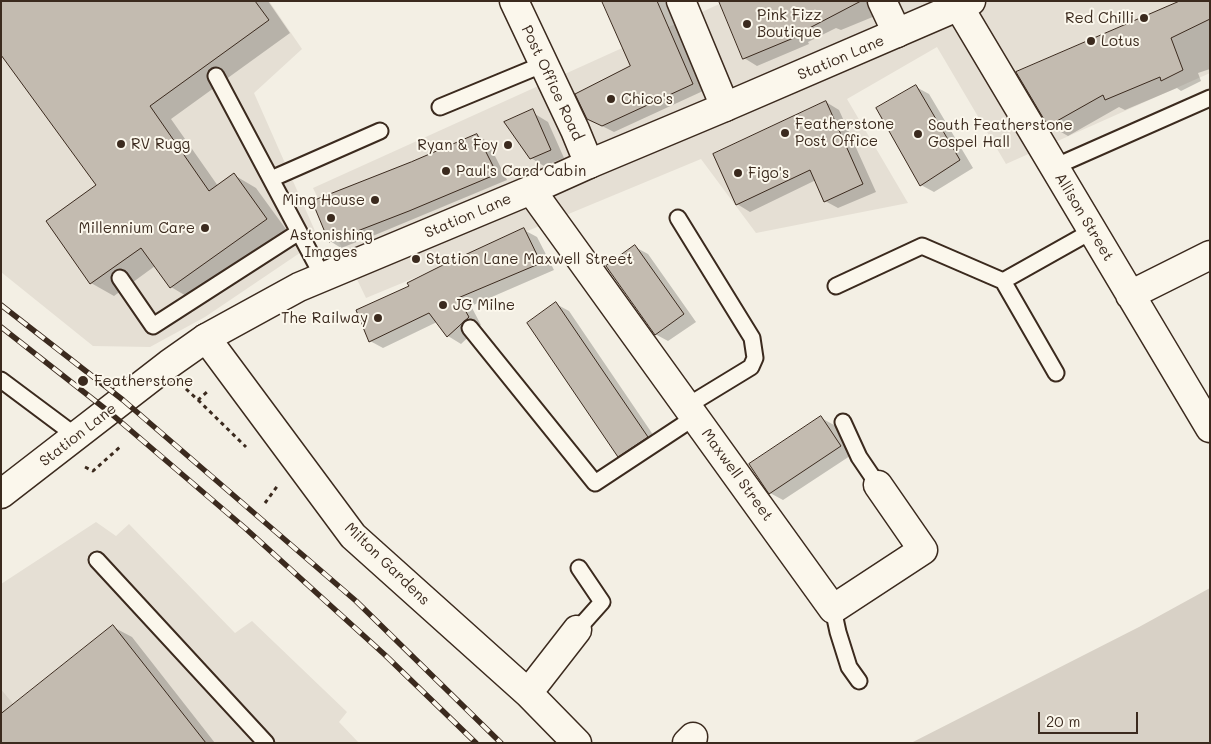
<!DOCTYPE html>
<html>
<head>
<meta charset="utf-8">
<style>
	body { margin:0 }
	#map { position:relative; width:1211px; height:744px; overflow:hidden; background:#f3efe4; font-family:Mali,sans-serif }
	canvas { display:block }
	.frame { position:absolute; inset:0; border:2px solid #3b2a1e; pointer-events:none }
	.scale { position:absolute; left:1038px; top:712px; width:100px; height:22px; box-sizing:border-box; border:2px solid #3b2a1e; border-top:0; padding-left:6px; font-size:15px; line-height:18px; white-space:nowrap; color:#3b2a1e; -webkit-text-stroke:4px #fbf7ec; paint-order:stroke }
</style>
</head>
<body>
<div id="map">
<canvas width="1211" height="744"></canvas>
<div class="frame"></div>
<div class="scale">20 m</div>
</div>
<script>
const ctx = document.querySelector('canvas').getContext('2d');
ctx.lineJoin = 'round';
function fill(path, color) { ctx.fillStyle = color; ctx.fill(path, 'evenodd'); }
function stroke(path, color, width, dash) { ctx.strokeStyle = color; ctx.lineWidth = width; ctx.lineCap = dash ? 'butt' : 'round'; ctx.setLineDash(dash || []); ctx.stroke(path); }
function label(font, color, halo, rows, align = 'center') {
  ctx.font = font + ' Mali,sans-serif'; ctx.lineWidth = 4; ctx.setLineDash([]); ctx.textBaseline = 'middle'; ctx.strokeStyle = halo; ctx.fillStyle = color; for (const [text, x, y, turn = 0] of rows) {
    ctx.save(); ctx.translate(x, y); ctx.rotate((+turn || 0) * Math.PI / 180); ctx.textAlign = isNaN(turn) ? turn : align; if (halo) ctx.strokeText(text, 0, 0); ctx.fillText(text, 0, 0); ctx.restore();
  }
}
const built = new Path2D(`
	M 1,1 L 269,1 L 302,49 L 254,93 L 319,240 L 205,317 L 150,347 L 93,346 L 1,272 Z
	M 726,1 L 1210,1 L 1210,73 L 1006,164 L 937,47 L 847,99 L 908,203 L 756,233 L 701,159 L 366,298 L 313,188 Z
	M 96,522 L 116,536 L 129,524 L 235,633 L 252,621 L 347,712 L 339,722 L 359,743 L 1,743 L 16,707 L 1,689 L 1,584 Z`);
const green = new Path2D(`
	M 1210,588 L 1210,743 L 911,743 L 1139,627 Z
	M 1,689 L 16,707 L 1,719 Z`);
const shadow = new Path2D(`
	M 1,1 L 268,1 L 290,33 L 171,119 L 218,186 L 234,175 L 256,188 L 288,232 L 193,300 L 171,287 L 155,266 L 114,296 L 91,283 L 98,186 Z
	M 604,1 L 665,1 L 703,91 L 614,132 L 600,125 L 632,66 Z
	M 720,1 L 881,1 L 880,14 L 841,30 L 836,28 L 808,42 L 809,44 L 757,66 L 744,58 Z
	M 1210,1 L 1210,69 L 1198,73 L 1201,81 L 1181,91 L 1177,88 L 1125,110 L 1119,107 L 1068,136 L 1049,125 L 1018,72 Z
	M 916,87 L 929,94 L 973,168 L 934,192 L 921,185 Z
	M 826,102 L 839,110 L 876,192 L 838,208 L 825,201 L 816,180 L 750,212 L 737,204 Z
	M 535,114 L 548,122 L 564,158 L 544,166 L 531,158 L 506,123 Z
	M 477,135 L 488,142 L 507,180 L 375,235 L 341,248 L 330,241 Z
	M 524,230 L 537,237 L 554,270 L 471,306 L 481,325 L 461,344 L 448,336 L 437,322 L 383,348 L 370,341 L 411,287 Z
	M 635,247 L 648,254 L 696,322 L 668,341 L 655,334 Z
	M 556,304 L 569,311 L 660,445 L 632,463 L 619,456 Z
	M 821,418 L 834,425 L 853,454 L 783,500 L 770,493 Z
	M 113,627 L 132,637 L 215,743 L 1,743 Z`);
const building = new Path2D(`
	M 1,1 L 255,1 L 269,20 L 150,106 L 209,191 L 234,173 L 267,219 L 170,288 L 141,248 L 90,284 L 46,221 L 96,185 L 1,55 Z
	M 602,1 L 657,1 L 693,84 L 602,126 L 587,119 L 575,94 L 630,66 Z
	M 719,1 L 861,1 L 796,35 L 796,37 L 743,59 Z
	M 1180,1 L 1210,1 L 1210,19 L 1171,38 L 1183,70 L 1161,81 L 1160,77 L 1105,100 L 1103,95 L 1048,126 L 1016,72 Z
	M 916,85 L 960,160 L 920,186 L 876,108 Z
	M 826,101 L 863,184 L 824,202 L 810,170 L 736,205 L 713,154 Z
	M 533,109 L 551,150 L 530,159 L 504,122 Z
	M 477,134 L 497,174 L 409,211 L 329,242 L 312,201 L 411,162 Z
	M 524,228 L 541,263 L 458,298 L 469,317 L 447,337 L 429,313 L 369,342 L 356,310 L 409,286 L 407,283 L 441,266 Z
	M 635,245 L 684,314 L 655,335 L 606,266 Z
	M 556,302 L 648,437 L 618,457 L 527,323 Z
	M 821,416 L 841,446 L 769,494 L 749,464 Z
	M 113,625 L 206,743 L 1,743 L 1,714 Z`);
const path = new Path2D(`
	M 186,389 L 198,400 L 207,392
	M 198,400 L 246,447
	M 85,467 L 93,471 L 120,447
	M 265,503 L 278,485`);
const lane = new Path2D(`
	M 216,76 L 323,277
	M 440,107 L 544,64
	M 1054,167 L 1210,98
	M 271,179 L 380,131
	M 678,218 L 752,338 L 755,358 L 751,367 L 687,406
	M 120,278 L 153,326 L 299,232
	M 1003,281 L 1056,373
	M 836,286 L 922,246 L 1003,281 L 1092,231
	M 470,328 L 595,483 L 695,417
	M 1,380 L 76,436
	M 843,422 L 859,457 L 878,485
	M 97,560 L 266,743
	M 833,609 L 838,632 L 849,667 L 859,681
	M 577,630 L 602,602 L 579,568`);
const street = new Path2D(`
	M 514,1 L 575,130 L 589,164
	M 681,1 L 725,107
	M 882,1 L 897,33
	M 959,7 L 1210,428
	M 531,190 L 833,609 L 923,550 L 878,485
	M 1130,295 L 1210,255
	M 206,338 L 353,536 L 528,693 L 577,743
	M 528,693 L 577,630
	M 687,743 L 693,737`);
const secondary = new Path2D(`
	M 1,494 L 169,364 L 206,338 L 299,287 L 531,190 L 589,164 L 725,107 L 971,1`);
const rail = new Path2D(`
	M 1,305 L 123,400 L 356,601 L 501,743
	M 1,327 L 108,411 L 245,528 L 385,655 L 476,743`);
const markers = [
	[1144,18,5,"#3b2a1e"],
	[747,24,5,"#3b2a1e"],
	[1091,41,5,"#3b2a1e"],
	[611,99,5,"#3b2a1e"],
	[785,133,5,"#3b2a1e"],
	[918,134,5,"#3b2a1e"],
	[121,144,5,"#3b2a1e"],
	[508,145,5,"#3b2a1e"],
	[446,171,5,"#3b2a1e"],
	[738,173,5,"#3b2a1e"],
	[375,200,5,"#3b2a1e"],
	[331,218,5,"#3b2a1e"],
	[205,228,5,"#3b2a1e"],
	[416,259,5,"#3b2a1e"],
	[443,305,5,"#3b2a1e"],
	[378,318,5,"#3b2a1e"],
	[83,381,6,"#3b2a1e"]
];
const poiNames = [
	["Pink Fizz",757,15],
	["Boutique",757,32],
	["Red Chilli",1134,18,"right"],
	["Lotus",1101,41],
	["Chico's",621,99],
	["Featherstone",795,124],
	["Post Office",795,141],
	["South Featherstone",928,125],
	["Gospel Hall",928,142],
	["RV Rugg",131,144],
	["Ryan & Foy",498,145,"right"],
	["Paul's Card Cabin",456,171],
	["Figo's",748,173],
	["Ming House",365,200,"right"],
	["Millennium Care",195,228,"right"],
	["Astonishing",331,235,"center"],
	["Images",331,252,"center"],
	["Station Lane Maxwell Street",426,259],
	["JG Milne",453,305],
	["The Railway",368,318,"right"],
	["Featherstone",94,381]
];
const streetNames = [
	["Station Lane",841,58,-23],
	["Post Office Road",552,83,65],
	["Station Lane",468,216,-23],
	["Allison Street",1084,217,59],
	["Station Lane",78,435,-38],
	["Maxwell Street",737,475,54],
	["Milton Gardens",387,564,44]
];
fill(built, '#e5dfd4');
fill(green, '#d8d1c6');
fill(shadow, '#0003');
fill(building, '#c3bbb0');
stroke(building, '#3b2a1e', 1);
stroke(lane, '#3b2a1e', 19);
stroke(street, '#3b2a1e', 31);
stroke(secondary, '#3b2a1e', 31);
stroke(path, '#3b2a1e', 3, [4, 4]);
stroke(lane, '#fbf7ec', 15);
stroke(street, '#fbf7ec', 28);
stroke(secondary, '#fbf7ec', 28);
stroke(rail, '#3b2a1e', 5.5);
stroke(rail, '#fbf7ec', 4, [11]);
for (const [x, y, r, color] of markers) { const dot = new Path2D(); dot.arc(x, y, r, 0, 2 * Math.PI); ctx.fillStyle = color; ctx.fill(dot); stroke(dot, '#fbf7ec', 2); }
label('15px', '#3b2a1e', '#fbf7ec', poiNames, 'left');
label('15px', '#3b2a1e', '#fbf7ec', streetNames);
</script>
</body>
</html>
